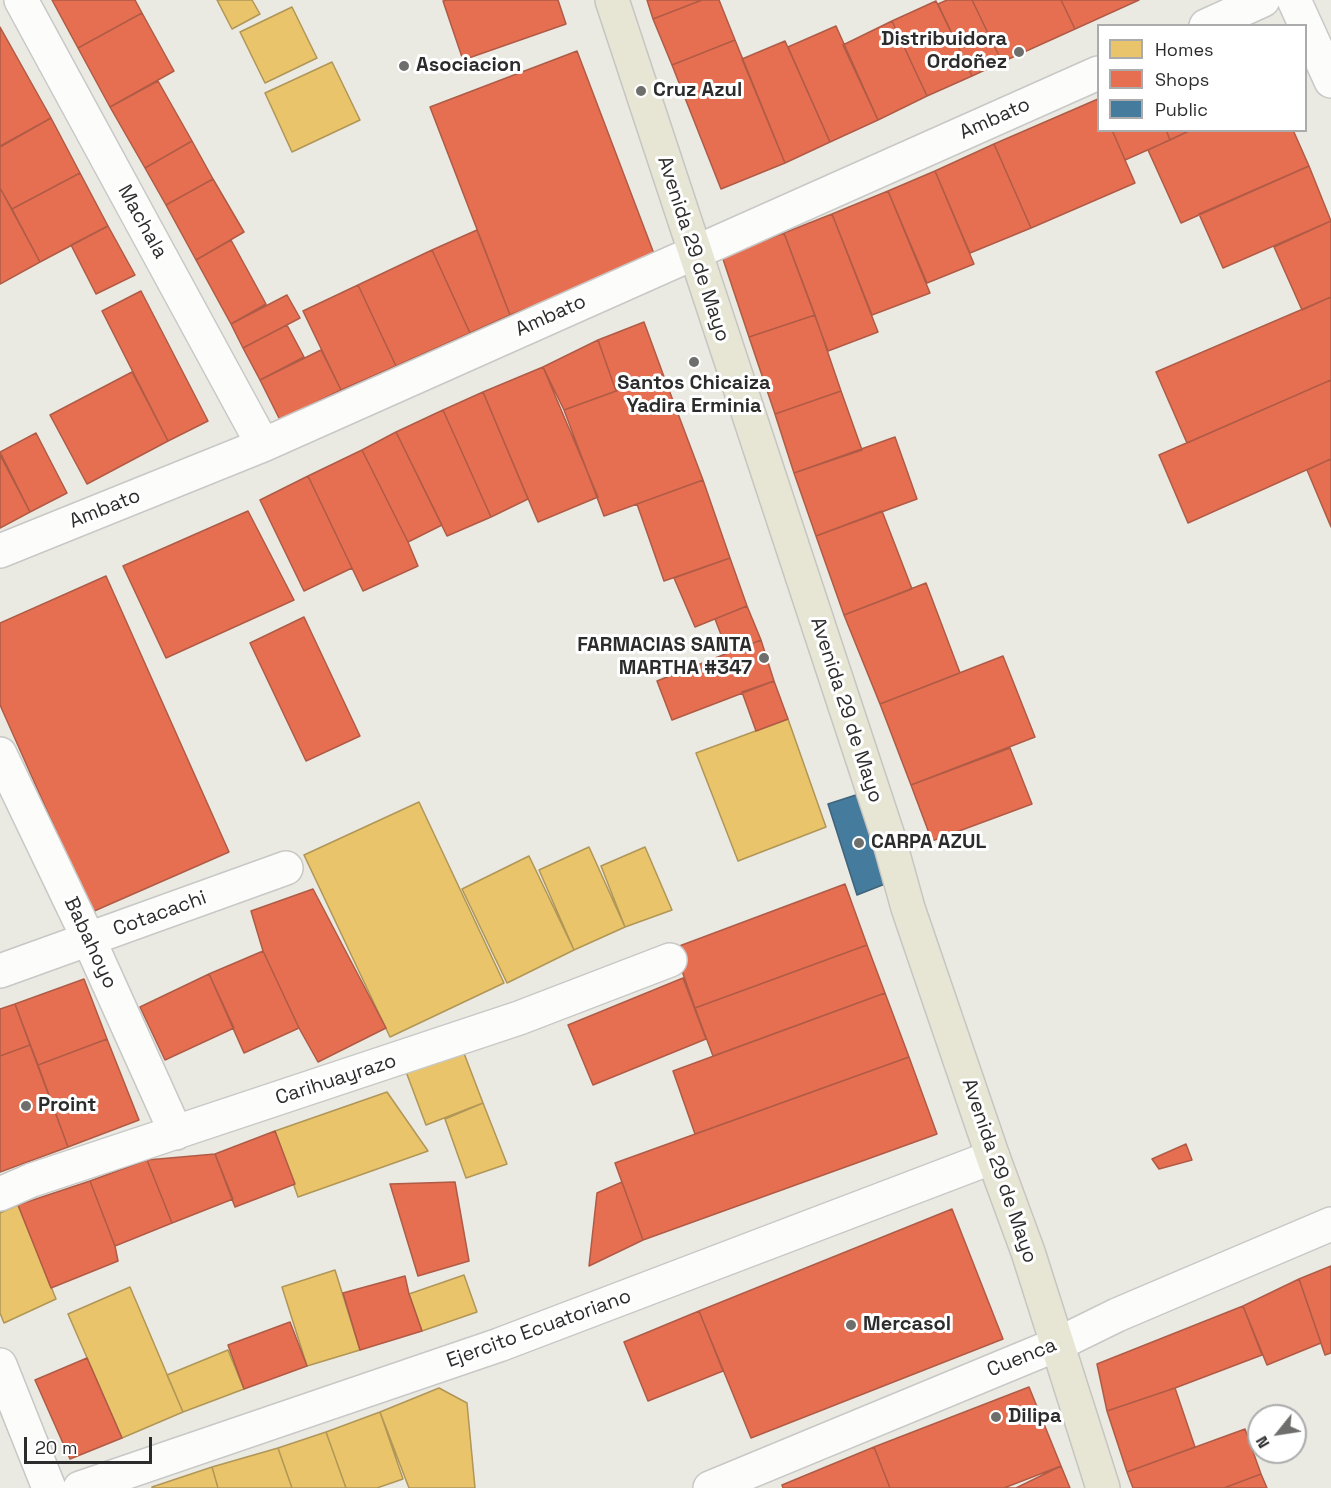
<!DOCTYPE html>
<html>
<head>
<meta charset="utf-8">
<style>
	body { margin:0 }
	#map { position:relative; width:1331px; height:1488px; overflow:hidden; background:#eae9e2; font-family:"Space Grotesk",sans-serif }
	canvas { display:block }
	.legend { position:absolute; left:1097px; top:24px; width:210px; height:108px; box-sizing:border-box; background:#fff; border:2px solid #ababab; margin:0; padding:8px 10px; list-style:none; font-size:18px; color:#2c2c2c }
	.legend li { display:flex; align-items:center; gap:12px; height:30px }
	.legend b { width:30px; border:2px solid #ababab }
	.north { position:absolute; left:1247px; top:1404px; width:60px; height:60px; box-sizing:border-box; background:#fff; border:2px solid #ababab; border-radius:50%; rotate:240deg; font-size:16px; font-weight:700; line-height:24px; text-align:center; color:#2c2c2c }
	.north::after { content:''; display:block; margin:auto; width:21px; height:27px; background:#6e6e6c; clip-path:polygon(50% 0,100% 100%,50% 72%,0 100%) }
	.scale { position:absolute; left:24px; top:1437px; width:128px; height:27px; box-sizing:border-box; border:3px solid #2c2c2c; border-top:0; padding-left:8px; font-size:18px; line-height:21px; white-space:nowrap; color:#2c2c2c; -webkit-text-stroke:4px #fff; paint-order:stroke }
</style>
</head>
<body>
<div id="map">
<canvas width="1331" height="1488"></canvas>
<ul class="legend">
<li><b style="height:16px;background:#e9c46a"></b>Homes</li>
<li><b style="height:16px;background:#e76f51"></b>Shops</li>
<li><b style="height:16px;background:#457b9d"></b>Public</li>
</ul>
<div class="north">N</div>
<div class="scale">20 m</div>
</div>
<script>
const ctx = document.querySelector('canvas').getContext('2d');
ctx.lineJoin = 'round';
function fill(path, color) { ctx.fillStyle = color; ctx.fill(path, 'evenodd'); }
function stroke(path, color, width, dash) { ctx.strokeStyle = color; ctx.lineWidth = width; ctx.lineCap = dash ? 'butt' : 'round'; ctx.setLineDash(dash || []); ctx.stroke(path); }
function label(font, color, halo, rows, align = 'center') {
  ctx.font = font + ' "Space Grotesk",sans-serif'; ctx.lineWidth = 6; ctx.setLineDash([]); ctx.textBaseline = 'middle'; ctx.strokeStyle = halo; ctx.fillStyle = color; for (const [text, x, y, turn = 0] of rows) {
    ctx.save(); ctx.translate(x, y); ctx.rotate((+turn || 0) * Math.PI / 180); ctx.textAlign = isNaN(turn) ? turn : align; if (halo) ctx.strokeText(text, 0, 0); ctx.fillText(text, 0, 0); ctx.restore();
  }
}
const homes = new Path2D(`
	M 217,0 L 252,0 L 260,14 L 232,29 Z
	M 292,7 L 317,58 L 265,83 L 240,32 Z
	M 332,62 L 360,120 L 292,152 L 265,93 Z
	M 788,719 L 826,827 L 738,861 L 696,753 Z
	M 419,802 L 504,983 L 390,1037 L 304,855 Z
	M 589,847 L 625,927 L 574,950 L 539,870 Z
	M 645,847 L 672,910 L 625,927 L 601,866 Z
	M 529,856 L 574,950 L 507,983 L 462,889 Z
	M 462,1048 L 483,1103 L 426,1125 L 405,1069 Z
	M 387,1092 L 428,1151 L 298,1197 L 275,1131 Z
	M 483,1103 L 507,1164 L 466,1178 L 445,1119 Z
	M 18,1205 L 56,1299 L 4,1323 L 0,1313 L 0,1213 Z
	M 335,1270 L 360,1350 L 307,1366 L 282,1287 Z
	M 464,1275 L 477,1312 L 422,1331 L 409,1294 Z
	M 130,1287 L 183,1412 L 122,1438 L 68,1314 Z
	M 228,1350 L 244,1389 L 183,1412 L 167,1375 Z
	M 439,1388 L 467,1403 L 475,1488 L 409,1488 L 380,1412 Z
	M 380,1412 L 403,1479 L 377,1488 L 346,1488 L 326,1432 Z
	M 326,1432 L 346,1488 L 292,1488 L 278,1448 Z
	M 278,1448 L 292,1488 L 218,1488 L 212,1467 Z
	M 212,1467 L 218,1488 L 152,1488 L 152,1487 Z`);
const shops = new Path2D(`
	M 52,0 L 135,0 L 142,13 L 78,48 Z
	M 447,0 L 558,0 L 566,24 L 463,60 L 443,1 Z
	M 647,0 L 702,0 L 653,19 Z
	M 702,0 L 719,0 L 735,40 L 672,65 L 653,19 Z
	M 947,0 L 972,0 L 1002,62 L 972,76 L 938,4 Z
	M 972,0 L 1061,0 L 1075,29 L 1002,62 Z
	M 1061,0 L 1139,0 L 1075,29 Z
	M 936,1 L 972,76 L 927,96 L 892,21 Z
	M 142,13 L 174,71 L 110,107 L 78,48 Z
	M 892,21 L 927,96 L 878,120 L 843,45 Z
	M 836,26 L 878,120 L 830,142 L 788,47 Z
	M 0,27 L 51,118 L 0,146 Z
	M 735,40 L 785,163 L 721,189 L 672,65 Z
	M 785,41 L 830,142 L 785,163 L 742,59 Z
	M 577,51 L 656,259 L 510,315 L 430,107 Z
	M 158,81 L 192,141 L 145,168 L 110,107 Z
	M 1098,99 L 1098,130 L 1112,130 L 1135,183 L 1031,228 L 994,144 Z
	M 51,118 L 80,173 L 12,209 L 0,188 L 0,147 Z
	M 1112,130 L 1166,130 L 1170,140 L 1125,160 Z
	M 1166,130 L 1191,130 L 1170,140 Z
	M 1191,130 L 1293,130 L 1309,166 L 1181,223 L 1148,150 Z
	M 192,141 L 213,179 L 166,205 L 145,168 Z
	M 994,144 L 1031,228 L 970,253 L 935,171 Z
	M 1309,166 L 1331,221 L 1223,268 L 1199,214 Z
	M 935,171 L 974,264 L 927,283 L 888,191 Z
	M 80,173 L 108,226 L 40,262 L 12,209 Z
	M 213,179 L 244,232 L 196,260 L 166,205 Z
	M 0,188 L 40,262 L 0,284 Z
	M 888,191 L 930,293 L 872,315 L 832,214 Z
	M 832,214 L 878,332 L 828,351 L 784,233 Z
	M 1331,221 L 1331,297 L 1302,310 L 1274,247 Z
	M 108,226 L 135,275 L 96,294 L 71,245 Z
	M 477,230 L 510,315 L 470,333 L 432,250 Z
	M 784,233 L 815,315 L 749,337 L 722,256 Z
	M 231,240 L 266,304 L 231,324 L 196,260 Z
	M 432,250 L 470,333 L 396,366 L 358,285 Z
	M 358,285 L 396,366 L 341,390 L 303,311 Z
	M 141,291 L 208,421 L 168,441 L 102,311 Z
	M 287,295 L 300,318 L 243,348 L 231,324 Z
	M 1331,297 L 1331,380 L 1187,443 L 1156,372 Z
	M 815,315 L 841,391 L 775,414 L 749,337 Z
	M 644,322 L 663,374 L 616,391 L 598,340 Z
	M 287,325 L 304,357 L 260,380 L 243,348 Z
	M 598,340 L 616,391 L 564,410 L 543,367 Z
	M 321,350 L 341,390 L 280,420 L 260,380 Z
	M 543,367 L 598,497 L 538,522 L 483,392 Z
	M 132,372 L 168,441 L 87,484 L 50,415 Z
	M 663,374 L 703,480 L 604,516 L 564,410 Z
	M 1331,380 L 1331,459 L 1188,523 L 1159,455 Z
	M 841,391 L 862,450 L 794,473 L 775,414 Z
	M 483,392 L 528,499 L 491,517 L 443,410 Z
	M 443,410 L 491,517 L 447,536 L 396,432 Z
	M 396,432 L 442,525 L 408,542 L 362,450 Z
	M 36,433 L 67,493 L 30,512 L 0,452 Z
	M 895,437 L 917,499 L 816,536 L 794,473 Z
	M 362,450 L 408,542 L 418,566 L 363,591 L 308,476 Z
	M 0,455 L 30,512 L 0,528 Z
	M 1331,459 L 1331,527 L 1307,470 Z
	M 308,476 L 352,568 L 304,591 L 260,500 Z
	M 703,480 L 730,558 L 664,581 L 637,504 Z
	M 248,511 L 294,600 L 166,658 L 123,566 Z
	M 882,511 L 912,589 L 844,615 L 816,536 Z
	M 730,558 L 747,606 L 695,627 L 674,578 Z
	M 106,576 L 229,852 L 92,912 L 0,705 L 0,623 Z
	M 926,583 L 960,673 L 880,704 L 844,615 Z
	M 747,606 L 761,640 L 728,653 L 715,619 Z
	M 304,617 L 360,736 L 306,761 L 250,643 Z
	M 761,640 L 774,681 L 672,720 L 657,681 Z
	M 1003,656 L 1035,737 L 911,785 L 880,704 Z
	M 774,681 L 788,719 L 756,731 L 742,692 Z
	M 1010,748 L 1032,804 L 932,841 L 911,785 Z
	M 845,884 L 867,945 L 695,1008 L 674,948 Z
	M 313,889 L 386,1028 L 318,1062 L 299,1028 L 263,951 L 251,911 Z
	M 867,945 L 885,993 L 713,1056 L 695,1008 Z
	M 263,951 L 299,1028 L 244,1053 L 209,974 Z
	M 209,974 L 234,1028 L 165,1060 L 140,1007 Z
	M 683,978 L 706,1039 L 593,1085 L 568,1025 Z
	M 84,979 L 107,1039 L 38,1065 L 15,1004 Z
	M 885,993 L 909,1057 L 695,1134 L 673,1071 Z
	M 15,1004 L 30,1045 L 0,1056 L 0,1009 Z
	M 107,1039 L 139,1120 L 68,1147 L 38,1065 Z
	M 30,1045 L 68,1147 L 0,1172 L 0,1056 Z
	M 909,1057 L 937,1134 L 643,1240 L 615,1163 Z
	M 275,1131 L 295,1184 L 235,1207 L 215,1154 Z
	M 1186,1144 L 1192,1160 L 1159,1169 L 1152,1159 Z
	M 215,1154 L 233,1199 L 172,1223 L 147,1160 Z
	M 147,1160 L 172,1223 L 115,1246 L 90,1181 Z
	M 90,1181 L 115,1246 L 118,1261 L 51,1288 L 18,1205 Z
	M 455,1182 L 469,1261 L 418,1276 L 390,1184 Z
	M 622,1182 L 643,1240 L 589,1266 L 597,1193 Z
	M 952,1209 L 1003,1339 L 751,1438 L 699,1311 Z
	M 1331,1266 L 1331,1353 L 1325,1355 L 1299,1279 Z
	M 405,1276 L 409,1294 L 422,1331 L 360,1350 L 343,1293 Z
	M 1299,1279 L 1321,1343 L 1267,1365 L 1243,1306 Z
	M 1243,1306 L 1262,1355 L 1175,1388 L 1107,1411 L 1097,1364 Z
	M 699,1311 L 723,1371 L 648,1401 L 624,1342 Z
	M 290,1322 L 307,1366 L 244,1389 L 228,1345 Z
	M 87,1358 L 122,1438 L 70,1459 L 35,1380 Z
	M 1029,1387 L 1061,1466 L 1016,1488 L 890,1488 L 874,1447 Z
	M 1175,1388 L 1195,1447 L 1127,1472 L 1107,1411 Z
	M 1245,1429 L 1261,1474 L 1224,1488 L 1133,1488 L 1127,1472 Z
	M 874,1447 L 890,1488 L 783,1488 L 782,1485 Z
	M 1061,1466 L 1070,1488 L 1004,1488 Z
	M 1261,1474 L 1267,1488 L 1224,1488 Z`);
const public = new Path2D(`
	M 862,793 L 890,882 L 857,895 L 828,804 Z`);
const minor = new Path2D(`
	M 21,0 L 263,445
	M 1294,0 L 1331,81
	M 1206,26 L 1263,0
	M 0,551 L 263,445 L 1098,73
	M 0,754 L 89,940 L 176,1133
	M 0,971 L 286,868
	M 0,1194 L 32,1180 L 519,1018 L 670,960
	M 0,1365 L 49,1488
	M 80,1488 L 499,1345 L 993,1157
	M 710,1488 L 1058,1344 L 1117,1315 L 1331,1224`);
const major = new Path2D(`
	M 612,0 L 888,836 L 908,908 L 993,1157 L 1028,1252 L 1103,1488`);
const markers = [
	[1019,52,6,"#6e6e6c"],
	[404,66,6,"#6e6e6c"],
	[641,91,6,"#6e6e6c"],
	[694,362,6,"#6e6e6c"],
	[764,658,6,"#6e6e6c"],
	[859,843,6,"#6e6e6c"],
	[26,1106,6,"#6e6e6c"],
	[851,1325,6,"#6e6e6c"],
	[996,1417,6,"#6e6e6c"]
];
const poiNames = [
	["Distribuidora",1007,40,"right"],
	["Ordoñez",1007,63,"right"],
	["Asociacion",416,66],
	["Cruz Azul",653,91],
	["Santos Chicaiza",694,384,"center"],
	["Yadira Erminia",694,407,"center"],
	["FARMACIAS SANTA",752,646,"right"],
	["MARTHA #347",752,669,"right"],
	["CARPA AZUL",871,843],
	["Proint",38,1106],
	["Mercasol",863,1325],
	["Dilipa",1008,1417]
];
const streetNames = [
	["Ambato",995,119,-24],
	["Machala",142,222,61],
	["Avenida 29 de Mayo",693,249,72],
	["Ambato",551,316,-24],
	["Ambato",105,509,-22],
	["Avenida 29 de Mayo",846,710,72],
	["Cotacachi",160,914,-20],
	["Babahoyo",90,943,65],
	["Carihuayrazo",336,1080,-18],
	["Avenida 29 de Mayo",999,1171,71],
	["Ejercito Ecuatoriano",539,1329,-20],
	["Cuenca",1022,1358,-22]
];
fill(homes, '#e9c46a');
stroke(homes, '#b09657', 1.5);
fill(shops, '#e76f51');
stroke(shops, '#af5b46', 1.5);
fill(public, '#457b9d');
stroke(public, '#3e637b', 1.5);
stroke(minor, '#c8c8c7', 36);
stroke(major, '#c6c5c2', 36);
stroke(minor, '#fcfcfb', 33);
stroke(major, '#e7e6d5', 33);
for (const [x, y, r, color] of markers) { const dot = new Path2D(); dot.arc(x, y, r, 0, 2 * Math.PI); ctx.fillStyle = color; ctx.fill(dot); stroke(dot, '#fff', 2); }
label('bold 20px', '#2c2c2c', '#fff', poiNames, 'left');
label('20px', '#2c2c2c', '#fff', streetNames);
</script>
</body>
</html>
